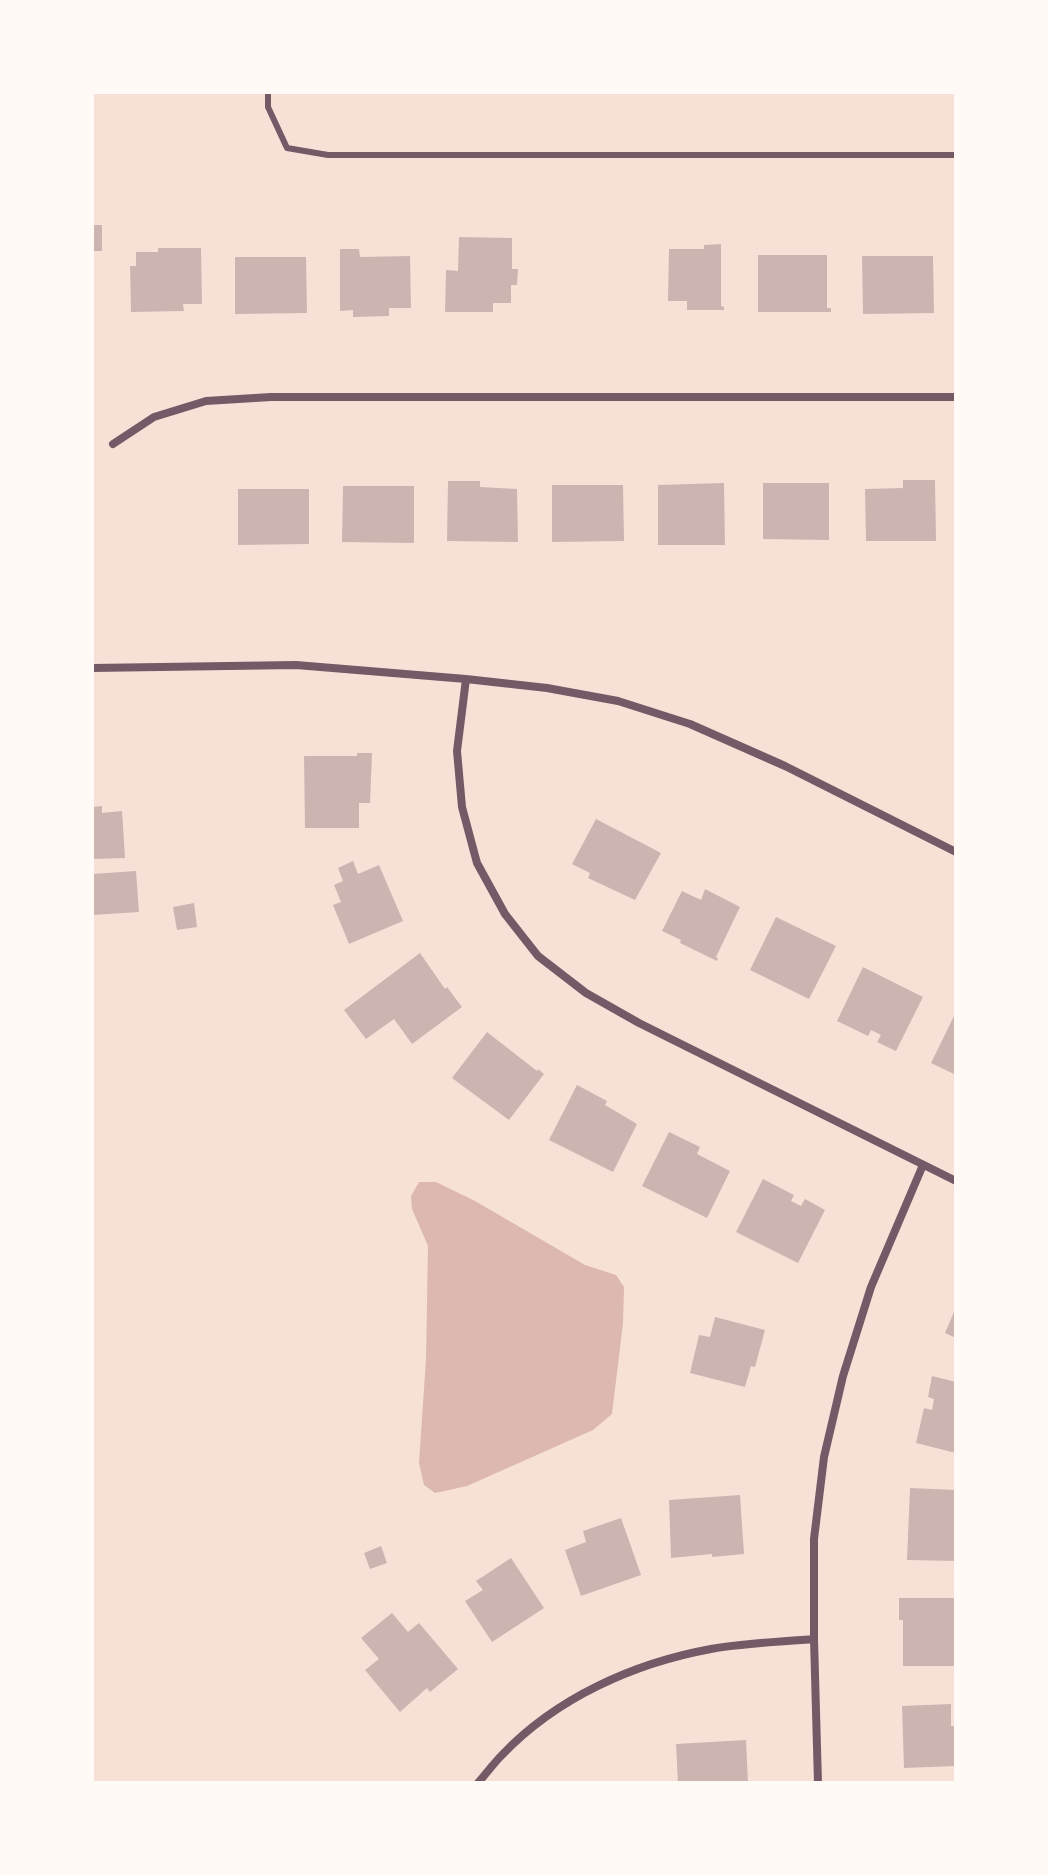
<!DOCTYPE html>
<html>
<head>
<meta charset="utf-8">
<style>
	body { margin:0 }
	#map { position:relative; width:1048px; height:1875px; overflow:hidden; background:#f7e1d7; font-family:Mulish,sans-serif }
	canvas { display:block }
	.frame { position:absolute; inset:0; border:94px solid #fffaf5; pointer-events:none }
</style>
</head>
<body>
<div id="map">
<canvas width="1048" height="1875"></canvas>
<div class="frame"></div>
</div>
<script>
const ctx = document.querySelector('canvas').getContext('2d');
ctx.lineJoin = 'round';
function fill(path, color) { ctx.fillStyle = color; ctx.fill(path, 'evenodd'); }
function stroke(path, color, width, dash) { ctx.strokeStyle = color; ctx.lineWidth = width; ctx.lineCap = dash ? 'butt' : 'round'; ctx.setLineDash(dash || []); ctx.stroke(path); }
const water = new Path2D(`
	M 419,1182 L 436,1182 L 475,1201 L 585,1265 L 616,1275 L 624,1287 L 623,1323 L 612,1414 L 593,1430 L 467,1486 L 435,1493 L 424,1485 L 419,1463 L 426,1359 L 428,1246 L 412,1209 L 411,1196 Z`);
const building = new Path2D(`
	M 92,225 L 102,225 L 102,251 L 92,251 Z
	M 459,237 L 512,238 L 512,269 L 518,269 L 517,285 L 511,285 L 511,303 L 493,303 L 493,312 L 445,312 L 446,270 L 458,271 Z
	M 721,244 L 721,306 L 724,307 L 724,310 L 687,310 L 687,301 L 668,301 L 669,249 L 704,249 L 704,245 Z
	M 158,248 L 201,248 L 202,304 L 183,304 L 184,311 L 131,312 L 130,266 L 136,266 L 136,252 L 158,252 Z
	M 340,249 L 359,249 L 360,257 L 410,256 L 411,308 L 389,308 L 389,316 L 353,317 L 353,310 L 340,311 Z
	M 758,255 L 827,255 L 827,308 L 831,308 L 831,312 L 758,312 Z
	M 862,256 L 933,256 L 934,313 L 863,314 Z
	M 235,257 L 306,257 L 307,313 L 235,314 Z
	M 903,480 L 935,480 L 936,541 L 866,541 L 865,489 L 903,488 Z
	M 448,481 L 480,481 L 480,487 L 517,489 L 518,542 L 447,541 Z
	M 724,483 L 725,545 L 658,545 L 658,485 Z
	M 763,483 L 829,483 L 829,540 L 763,539 Z
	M 552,485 L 623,485 L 624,541 L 552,542 Z
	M 343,486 L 414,486 L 414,543 L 342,542 Z
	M 238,489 L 309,489 L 309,544 L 238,545 Z
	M 357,753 L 372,753 L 370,803 L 359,803 L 359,828 L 305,828 L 304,756 L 357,756 Z
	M 102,806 L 102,813 L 122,811 L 125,858 L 92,859 L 92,807 Z
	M 596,819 L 661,853 L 635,900 L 588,878 L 590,873 L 572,864 Z
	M 353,861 L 358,874 L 379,865 L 403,921 L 349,944 L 333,905 L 341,902 L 334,885 L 343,881 L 338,868 Z
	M 136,871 L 139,912 L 92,915 L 92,874 Z
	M 705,889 L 740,907 L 716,957 L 718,958 L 717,961 L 680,943 L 681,940 L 662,931 L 682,891 L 701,900 Z
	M 194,903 L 197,927 L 177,930 L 173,907 Z
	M 776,917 L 836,946 L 809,999 L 750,970 Z
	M 420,953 L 445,989 L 447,987 L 462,1007 L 412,1044 L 394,1019 L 366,1039 L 344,1010 Z
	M 863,967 L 923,997 L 896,1051 L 877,1042 L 881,1035 L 871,1030 L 868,1036 L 837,1021 Z
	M 956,1012 L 956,1075 L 931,1063 Z
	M 487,1032 L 537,1071 L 538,1069 L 544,1074 L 509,1120 L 452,1078 Z
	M 577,1085 L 607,1101 L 605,1105 L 637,1124 L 613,1172 L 549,1140 Z
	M 669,1132 L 700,1147 L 697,1154 L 730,1171 L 707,1218 L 642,1186 Z
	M 763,1179 L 794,1195 L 791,1201 L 801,1206 L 805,1199 L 825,1210 L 798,1263 L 736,1232 Z
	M 956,1307 L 956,1338 L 945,1333 Z
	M 715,1317 L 765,1330 L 755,1367 L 751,1366 L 745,1387 L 690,1373 L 699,1335 L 710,1337 Z
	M 932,1376 L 956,1382 L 956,1453 L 916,1443 L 924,1408 L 932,1410 L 934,1399 L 928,1397 Z
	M 910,1488 L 956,1490 L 956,1561 L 907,1560 Z
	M 740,1495 L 744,1554 L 712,1557 L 712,1554 L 671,1558 L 669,1500 Z
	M 621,1518 L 641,1575 L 581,1596 L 565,1550 L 586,1542 L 583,1531 Z
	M 381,1546 L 387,1563 L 370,1569 L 364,1553 Z
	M 511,1558 L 544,1608 L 492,1642 L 465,1601 L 483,1590 L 476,1581 Z
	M 899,1598 L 956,1598 L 956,1666 L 903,1666 L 903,1620 L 899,1620 Z
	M 392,1613 L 408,1632 L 419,1623 L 458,1669 L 430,1692 L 427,1688 L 400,1712 L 365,1670 L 379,1659 L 361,1638 Z
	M 951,1704 L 951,1726 L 956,1726 L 956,1766 L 904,1768 L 902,1706 Z
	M 746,1740 L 748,1783 L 678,1783 L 676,1744 Z`);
const service = new Path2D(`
	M 268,92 L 268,107 L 287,148 L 328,155 L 956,155`);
const minor = new Path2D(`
	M 113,444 L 154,417 L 206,401 L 271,397 L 956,397
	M 92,668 L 296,665 L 466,679 L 547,688 L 618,701 L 690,724 L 785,766 L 956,852
	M 466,679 L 457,751 L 462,807 L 477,863 L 505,914 L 538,956 L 586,993 L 639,1023 L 956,1181
	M 478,1783 C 486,1774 493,1764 502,1755 C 556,1698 634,1663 711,1649 C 744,1643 780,1642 814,1639
	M 818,1783 L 814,1639 L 814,1539 L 824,1457 L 843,1376 L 871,1287 L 923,1165`);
fill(water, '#dcb8b0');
fill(building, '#ccb4b1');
stroke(service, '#755966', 6);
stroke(minor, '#755966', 8);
</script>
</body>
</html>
